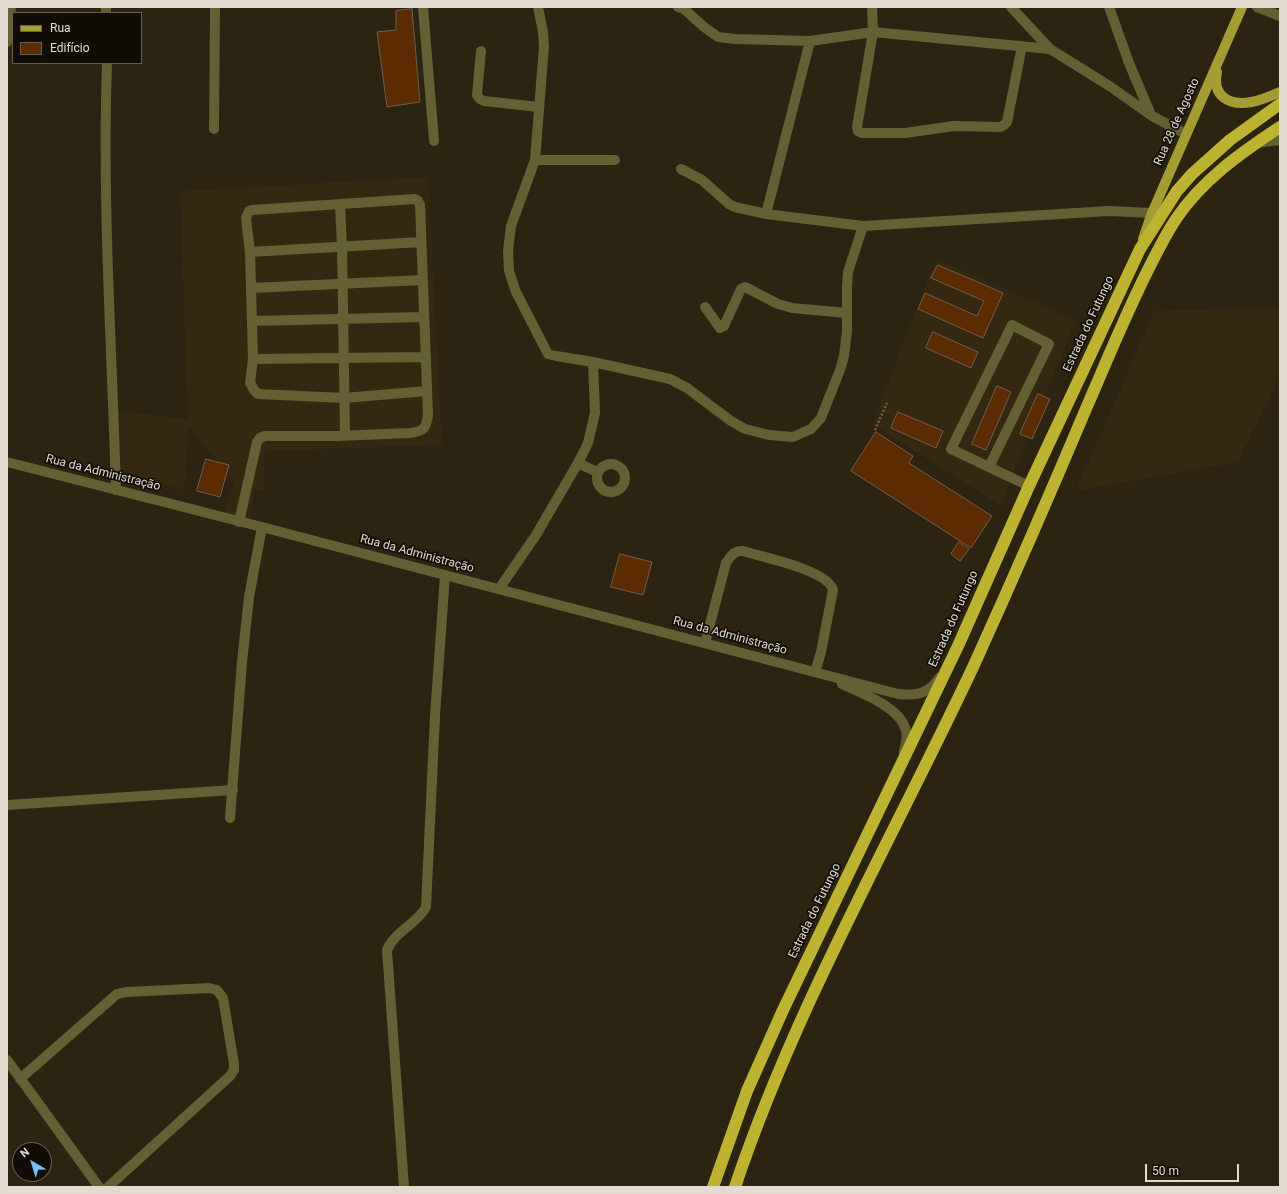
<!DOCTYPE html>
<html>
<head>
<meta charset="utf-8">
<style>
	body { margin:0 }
	#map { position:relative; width:1287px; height:1194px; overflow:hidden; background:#2c2311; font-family:Roboto,sans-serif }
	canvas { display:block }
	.frame { position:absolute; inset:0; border:8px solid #e1dbd0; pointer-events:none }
	.legend { position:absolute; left:12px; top:12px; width:130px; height:52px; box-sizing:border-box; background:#110d06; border:1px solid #645f57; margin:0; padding:5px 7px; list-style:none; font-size:12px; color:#e1dbd0 }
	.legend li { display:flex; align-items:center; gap:8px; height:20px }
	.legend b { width:20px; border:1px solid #645f57 }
	.north { position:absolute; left:12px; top:1142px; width:40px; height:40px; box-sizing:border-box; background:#110d06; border:1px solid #645f57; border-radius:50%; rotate:322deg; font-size:11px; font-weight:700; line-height:16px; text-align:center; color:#e1dbd0 }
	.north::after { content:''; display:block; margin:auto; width:14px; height:18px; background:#76c0f7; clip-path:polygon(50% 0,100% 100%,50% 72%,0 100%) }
	.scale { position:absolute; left:1145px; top:1164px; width:94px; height:18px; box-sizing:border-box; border:2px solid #e1dbd0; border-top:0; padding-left:5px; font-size:12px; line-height:14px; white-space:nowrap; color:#e1dbd0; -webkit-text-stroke:3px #110d06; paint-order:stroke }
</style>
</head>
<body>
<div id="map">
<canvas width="1287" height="1194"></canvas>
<div class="frame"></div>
<ul class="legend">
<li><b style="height:5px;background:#a59c34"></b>Rua</li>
<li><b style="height:11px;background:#5c2d03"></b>Edifício</li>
</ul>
<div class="north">N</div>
<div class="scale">50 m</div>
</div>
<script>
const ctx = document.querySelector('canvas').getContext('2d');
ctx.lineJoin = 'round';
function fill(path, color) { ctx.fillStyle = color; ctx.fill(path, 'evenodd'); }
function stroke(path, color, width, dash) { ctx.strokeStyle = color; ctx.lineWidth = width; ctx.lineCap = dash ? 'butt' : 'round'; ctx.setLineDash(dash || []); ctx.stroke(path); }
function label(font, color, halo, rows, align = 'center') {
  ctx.font = font + ' Roboto,sans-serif'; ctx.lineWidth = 3.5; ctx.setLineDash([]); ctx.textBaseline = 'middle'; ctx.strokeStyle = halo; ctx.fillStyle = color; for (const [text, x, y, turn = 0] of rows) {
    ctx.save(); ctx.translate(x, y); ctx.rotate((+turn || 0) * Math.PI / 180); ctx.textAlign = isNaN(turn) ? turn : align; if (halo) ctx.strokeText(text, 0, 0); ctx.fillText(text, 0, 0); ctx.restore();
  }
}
const built = new Path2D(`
	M 428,177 L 442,445 L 264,451 L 264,490 L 255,489 L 250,522 L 223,517 L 234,482 L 189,427 L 184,490 L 120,473 L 119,411 L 188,419 L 180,191 Z
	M 936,259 L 1076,320 L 1000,505 L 872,424 Z
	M 1280,307 L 1280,376 L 1238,462 L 1076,491 L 1154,311 Z`);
const building = new Path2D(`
	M 412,9 L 420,102 L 387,107 L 377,32 L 396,30 L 396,11 Z
	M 938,265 L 1003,293 L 983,338 L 918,309 L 925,293 L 977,316 L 984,301 L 931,278 Z
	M 933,332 L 978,352 L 971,368 L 926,348 Z
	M 997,386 L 1011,392 L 986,450 L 972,444 Z
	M 1038,394 L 1050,399 L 1032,439 L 1020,434 Z
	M 898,412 L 943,431 L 936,448 L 891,428 Z
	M 876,432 L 913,456 L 909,463 L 992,516 L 971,548 L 851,471 Z
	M 206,459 L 229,465 L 220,497 L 197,491 Z
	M 959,542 L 969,549 L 960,561 L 951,554 Z
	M 620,554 L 652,562 L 643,595 L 611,587 Z`);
const path = new Path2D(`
	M 875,430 L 887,403`);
const minor = new Path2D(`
	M 106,7 L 106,13
	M 423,7 L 434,141
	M 538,7 L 543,32 L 544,46 L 535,160 L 511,226 L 508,251 L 509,271 L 516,292 L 548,354 L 556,356 L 593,362 L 670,379 L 687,388 L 731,421 L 745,429 L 769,435 L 793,437 L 811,429 L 821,418 L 840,370 L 844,356 L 847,331 L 847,287 L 848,272 L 863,226
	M 678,7 L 684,9 L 704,27 L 718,37 L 735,39 L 810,41 L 873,32 L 1050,49
	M 872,7 L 873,32 L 857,127 L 858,131 L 862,133 L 905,133 L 954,126 L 1000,127 L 1004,125 L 1007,122 L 1022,46
	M 1011,7 L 1050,49 L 1111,87 L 1152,116 L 1186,134
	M 1109,7 L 1129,63 L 1151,115
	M 1257,7 L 1280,16
	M 7,42 L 11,7
	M 481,51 L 477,95 L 480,99 L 484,101 L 539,107
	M 107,63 C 102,205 112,348 116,490
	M 214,129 L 215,7
	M 1256,143 L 1280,140
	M 535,160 L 615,160
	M 681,169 L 702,180 L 729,204 L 735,207 L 766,214 L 863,226 L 1109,211 L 1152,213
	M 340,205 L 342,246 L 345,435
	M 766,214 L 810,41
	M 250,252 L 421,242
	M 251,288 L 422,280
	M 705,307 L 720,328 L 724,326 L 741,289 L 745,287 L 778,304 L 792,308 L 847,313
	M 252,321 L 424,317
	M 253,359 L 426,357
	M 7,462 L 262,527 L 898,694 C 916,696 929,694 940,677
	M 578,463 L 597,472
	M597 478a14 14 0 1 1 28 0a14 14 0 1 1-28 0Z
	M 989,467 L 1049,344 L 1012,325 L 951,449 L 1029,486
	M 239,522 L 257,442 L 260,438 L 265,436 L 337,436 L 410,433 C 424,431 426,429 428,415 L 420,205 L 418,201 L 415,199 L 252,210 L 249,211 L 246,218 L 250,252 L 253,359 L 250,383 L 254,390 L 258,394 L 344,398 L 427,391
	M 499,589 L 536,535 L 578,463 L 588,443 L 595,413 L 593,362
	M 705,643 L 726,563 C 731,556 734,550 743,551 C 762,557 828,570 833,590 L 821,652 L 815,672
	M 842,684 C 861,693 901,707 906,731 C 908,737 905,746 904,752
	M 7,805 L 233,790
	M 230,818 L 242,662 L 249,597 L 262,527
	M 7,1060 L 99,1187
	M 20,1079 L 117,994 L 127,992 L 209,988 L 217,990 L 223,998 L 234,1064 L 234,1070 L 230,1076 L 108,1187
	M 404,1187 L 387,950 C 394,932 417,924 426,907 L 435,716 L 445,575`);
const major = new Path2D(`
	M 1217,72 C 1215,81 1216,91 1223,97 C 1239,110 1264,99 1280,92
	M 1143,239 L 1152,213 L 1242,7`);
const highway = new Path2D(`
	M 713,1187 L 747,1091 L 783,1010 L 958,646 L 1029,486 L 1140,249 L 1177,191 L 1192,174 L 1230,140 L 1280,104
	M 735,1187 C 796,1005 893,838 974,665 C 1013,579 1051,492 1088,404 C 1108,358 1127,311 1150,266 C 1158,250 1166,234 1176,219 C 1202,180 1242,152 1280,127`);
const streetNames = [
	["Rua 28 de Agosto",1177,122,-66],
	["Estrada do Futungo",1089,324,-65],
	["Rua da Administração",103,473,14],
	["Rua da Administração",417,554,15],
	["Estrada do Futungo",954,619,-66],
	["Rua da Administração",730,636,15],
	["Estrada do Futungo",815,911,-64]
];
fill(built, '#352810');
fill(building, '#5c2d03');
stroke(building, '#715e51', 1);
stroke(path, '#6b6354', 2.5, [2, 2]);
stroke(minor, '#646033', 10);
stroke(major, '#a59c34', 10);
stroke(highway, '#beb330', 12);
label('12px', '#e1dbd0', '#110d06', streetNames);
</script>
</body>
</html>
